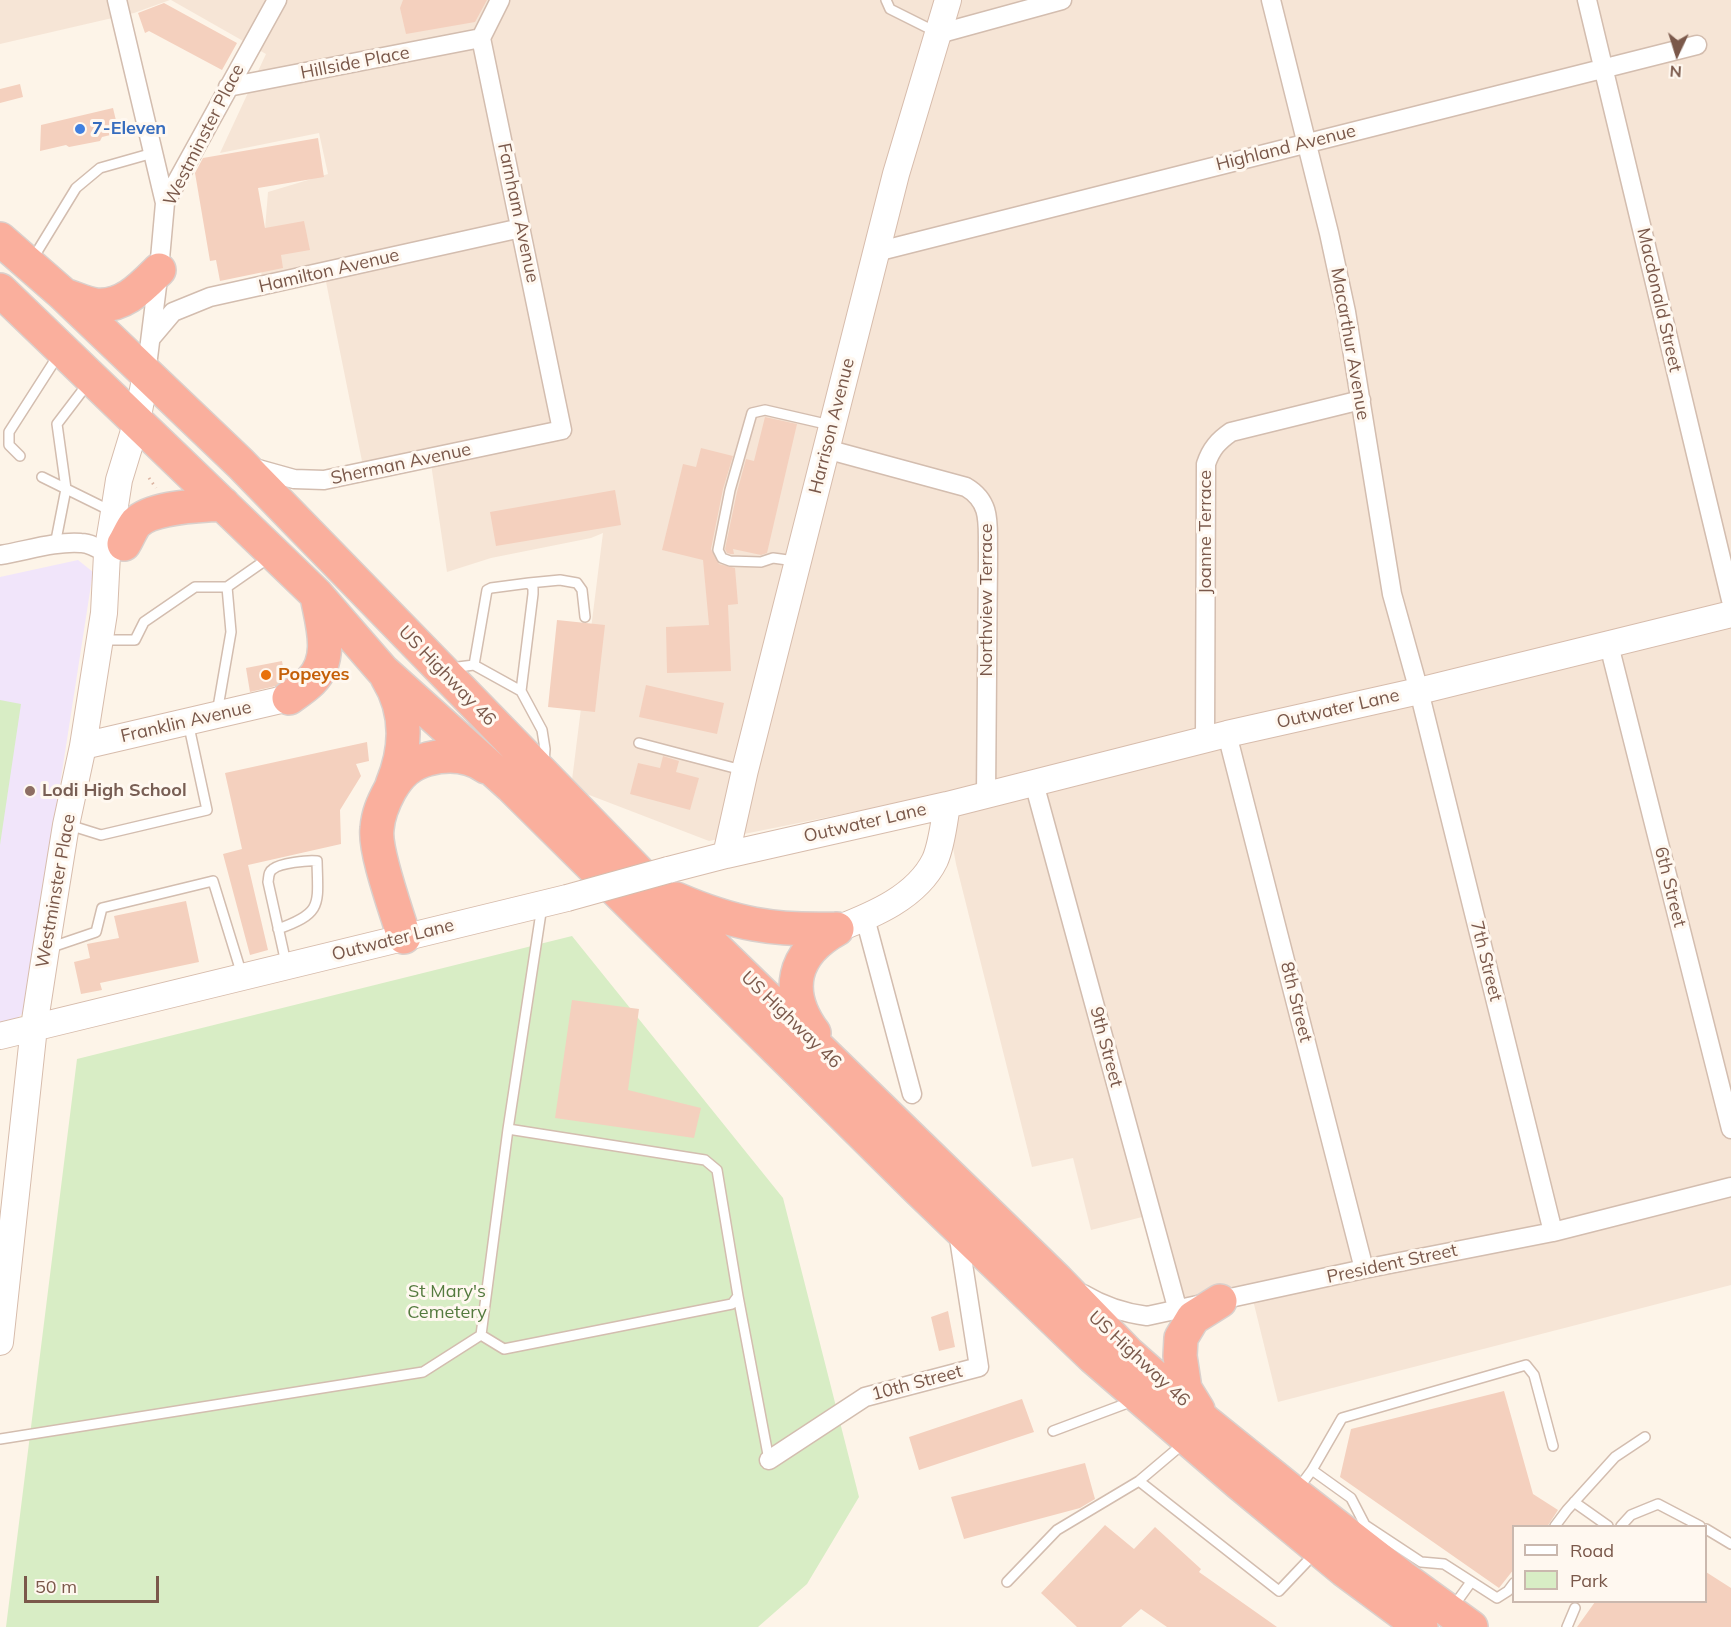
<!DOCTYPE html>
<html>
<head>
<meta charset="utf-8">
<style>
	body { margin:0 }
	#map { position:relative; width:1731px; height:1627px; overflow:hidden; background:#fdf4e8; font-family:Mulish,sans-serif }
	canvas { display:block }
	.legend { position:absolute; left:1512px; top:1525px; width:195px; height:78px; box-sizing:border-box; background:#fff8f0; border:2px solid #cab8ae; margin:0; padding:8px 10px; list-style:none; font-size:18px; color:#7a584a }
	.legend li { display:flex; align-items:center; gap:12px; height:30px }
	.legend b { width:30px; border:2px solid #cab8ae }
	.north { position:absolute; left:1647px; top:24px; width:60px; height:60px; -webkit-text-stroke:4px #fff8f0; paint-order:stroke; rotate:184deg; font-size:16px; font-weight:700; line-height:24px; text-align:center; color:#7a584a }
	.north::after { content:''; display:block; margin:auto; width:21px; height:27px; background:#7a584a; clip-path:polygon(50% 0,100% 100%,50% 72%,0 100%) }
	.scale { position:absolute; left:24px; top:1576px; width:135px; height:27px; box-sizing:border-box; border:3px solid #7a584a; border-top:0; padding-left:8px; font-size:18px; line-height:21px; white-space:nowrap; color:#7a584a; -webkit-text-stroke:4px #fff8f0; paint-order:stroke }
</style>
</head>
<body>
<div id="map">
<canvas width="1731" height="1627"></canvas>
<ul class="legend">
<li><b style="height:8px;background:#fff"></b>Road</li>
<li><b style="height:16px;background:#d8edc5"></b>Park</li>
</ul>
<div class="north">N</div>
<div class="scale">50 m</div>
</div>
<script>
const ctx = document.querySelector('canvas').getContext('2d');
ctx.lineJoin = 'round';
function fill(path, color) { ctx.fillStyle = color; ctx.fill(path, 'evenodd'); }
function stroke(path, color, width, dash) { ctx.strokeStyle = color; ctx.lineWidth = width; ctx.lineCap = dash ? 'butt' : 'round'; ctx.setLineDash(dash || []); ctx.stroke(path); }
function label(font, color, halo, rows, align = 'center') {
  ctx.font = font + ' Mulish,sans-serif'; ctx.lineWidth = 6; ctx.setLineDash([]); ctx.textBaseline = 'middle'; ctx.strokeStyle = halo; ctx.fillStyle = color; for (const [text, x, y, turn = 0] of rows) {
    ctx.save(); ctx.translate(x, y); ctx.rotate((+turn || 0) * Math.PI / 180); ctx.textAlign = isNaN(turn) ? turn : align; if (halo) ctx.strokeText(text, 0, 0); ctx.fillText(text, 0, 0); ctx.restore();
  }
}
const residential = new Path2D(`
	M 0,0 L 170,0 L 134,13 L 0,44 Z
	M 171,0 L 1731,0 L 1731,1285 L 1278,1402 L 1251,1292 L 1182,1311 L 1158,1213 L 1091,1230 L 1073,1158 L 1032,1167 L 956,864 L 943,794 L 709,841 L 571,788 L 603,533 L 591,538 L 491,558 L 447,572 L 430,457 L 364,471 L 322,262 L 261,279 L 268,192 L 328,174 L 319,133 L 220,153 L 266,54 Z`);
const education = new Path2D(`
	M 78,560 L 93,572 L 26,1004 L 22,1014 L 13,1022 L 0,1025 L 0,577 Z`);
const green = new Path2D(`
	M 0,700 L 21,704 L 0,845 Z
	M 572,936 L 783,1198 L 859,1497 L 807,1584 L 758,1627 L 6,1627 L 77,1059 Z`);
const building = new Path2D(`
	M 403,0 L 487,0 L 475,22 L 406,34 L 400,8 Z
	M 164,3 L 237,43 L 222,70 L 149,31 L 145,33 L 138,13 Z
	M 20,84 L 23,97 L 0,103 L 0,89 Z
	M 113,108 L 119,133 L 102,137 L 100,141 L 69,147 L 66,145 L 40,151 L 41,125 Z
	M 318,138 L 324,177 L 258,188 L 265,228 L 304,221 L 310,250 L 281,255 L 283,268 L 220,281 L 216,260 L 210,261 L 195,173 L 203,158 Z
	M 765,417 L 797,424 L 767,553 L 761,555 L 733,549 L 734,554 L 731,554 L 727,553 L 725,549 L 737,492 L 746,459 L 754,461 Z
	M 701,448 L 733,456 L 723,489 L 711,549 L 719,564 L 735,568 L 738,604 L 728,605 L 731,671 L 667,673 L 666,627 L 709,625 L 703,560 L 662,550 L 683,464 L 696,467 Z
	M 615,490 L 621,525 L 496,546 L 490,512 Z
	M 557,620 L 605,625 L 595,712 L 548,707 Z
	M 282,661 L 285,678 L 276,686 L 250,692 L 246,668 Z
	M 646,685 L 724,703 L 717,734 L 639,717 Z
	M 367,742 L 369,761 L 356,764 L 361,776 L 340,810 L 341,844 L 248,865 L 268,950 L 250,955 L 223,854 L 242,849 L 225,773 Z
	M 663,756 L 679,761 L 676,772 L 699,778 L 690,810 L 630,794 L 638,763 L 660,768 Z
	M 186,901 L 199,962 L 100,983 L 102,990 L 81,994 L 74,962 L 90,958 L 87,944 L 119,938 L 114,916 Z
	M 572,1000 L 639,1009 L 628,1090 L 701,1108 L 694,1138 L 555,1118 Z
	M 948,1311 L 955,1347 L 939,1351 L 931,1317 Z
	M 1504,1391 L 1533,1494 L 1558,1510 L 1547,1527 L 1514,1527 L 1514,1569 L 1499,1588 L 1340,1477 L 1351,1429 Z
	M 1022,1399 L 1034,1432 L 919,1470 L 909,1437 Z
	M 1085,1463 L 1095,1499 L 1080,1508 L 964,1539 L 951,1497 Z
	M 1105,1525 L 1134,1549 L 1155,1527 L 1201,1569 L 1199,1572 L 1277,1627 L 1167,1627 L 1141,1609 L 1121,1627 L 1077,1627 L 1041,1593 Z
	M 1706,1572 L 1731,1588 L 1731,1627 L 1577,1627 L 1595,1602 L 1706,1602 Z`);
const path = new Path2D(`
	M 149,478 L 156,488`);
const lane = new Path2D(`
	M 886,0 L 890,9 L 936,32
	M 32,260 L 76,188 L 100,168 L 153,153
	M 20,456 L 9,445 L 9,432 L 59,354
	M 42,477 L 113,512
	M 55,545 L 66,489 L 57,424 L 89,382
	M 795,561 L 773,558 L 761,562 L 730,561 L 722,558 L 718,550 L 730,490 L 752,413 L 765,410 L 830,425
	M 529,583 L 560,580 L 577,583 L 582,590 L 585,617
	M 102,640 L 135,640 L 144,622 L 195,587 L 227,587 L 270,557
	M 474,665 L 521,691
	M 450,668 L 474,665 L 487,590 L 491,588 L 529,583 L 533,588 L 533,594 L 521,691 L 542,730 L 545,749 L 544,763
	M 217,713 L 231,632 L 227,587
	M 639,743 L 742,770
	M 69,825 L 101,835 L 207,810 L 188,722
	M 278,929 C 323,913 318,905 317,861 C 308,860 280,863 273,869 C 268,872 269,877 268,882 L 286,963
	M 49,948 L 96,932 L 102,908 L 213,881 L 242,975
	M 738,1296 L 769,1460
	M 481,1335 L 504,1349 L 732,1304 L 738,1296 L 717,1170 L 705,1160 L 508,1129
	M 1053,1431 L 1133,1401
	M 0,1439 L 423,1372 L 481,1335 L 508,1129 L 542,906
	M 1312,1470 L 1351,1498 L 1365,1525 L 1421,1562 L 1444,1564 L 1497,1598 L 1508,1591 L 1514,1583
	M 1139,1481 L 1279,1591 L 1316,1552
	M 1298,1489 L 1312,1470 L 1342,1418 L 1526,1365 L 1534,1375 L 1553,1446
	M 1574,1502 L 1608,1526
	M 1555,1526 L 1567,1510 L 1615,1457 L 1645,1437
	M 1621,1526 L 1631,1515 L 1658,1504 L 1700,1526
	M 1706,1529 L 1731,1544
	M 1007,1582 L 1057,1530 L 1139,1481 L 1184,1443
	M 1453,1607 L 1471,1582
	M 1567,1627 L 1575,1608`);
const street = new Path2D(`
	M 117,0 L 165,203
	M 1271,0 L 1329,233 L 1346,312 L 1392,594 L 1419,691 L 1553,1232
	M 1587,0 L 1731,600
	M 938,34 L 1062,0
	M 228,87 L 481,38
	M 876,252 L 1697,45
	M 151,338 L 173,312 L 210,297 L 521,228
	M 146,374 L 159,270 L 165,203 L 277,0
	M 826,449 L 966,487 C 993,503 987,526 988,554 L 986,795
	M 251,467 L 294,479 L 324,480 L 562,430 L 481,38 L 500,0
	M 0,555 C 26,551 55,541 81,543 C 91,543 99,549 107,554
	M 1609,645 L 1731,1129
	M 1227,734 L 1364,1269
	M 1205,740 L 1206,464 C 1211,449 1218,441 1231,432 L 1361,400
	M 1034,783 L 1178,1311
	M 865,918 L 912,1094
	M 1083,1294 C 1103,1306 1124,1313 1147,1316 L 1364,1269 L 1553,1232 L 1731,1187
	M 769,1460 L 865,1397 L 979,1367 L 958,1232`);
const secondary = new Path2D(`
	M 83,746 L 289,698
	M 726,855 L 745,770 L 896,174 L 948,0
	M 668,870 L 726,855 L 947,805 L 1227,734 L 1419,691 L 1731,614
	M 837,929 C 873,915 917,897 935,860 C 942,844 944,822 947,805
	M 0,1036 L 567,898
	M 0,1342 L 34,1027 L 46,949 L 66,825 L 83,746 L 104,613 L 107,554 L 114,512 L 119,480 L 137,421 L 146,374`);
const highway = new Path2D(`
	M 0,239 L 63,294 L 241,464 L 656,890 L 1057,1280 L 1128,1353 L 1206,1422 L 1294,1493 L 1402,1577 L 1471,1627
	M 0,290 L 317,595 L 383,671 L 511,786 L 919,1190 L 1093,1357 L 1239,1483 L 1344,1570 L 1421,1627
	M 64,295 C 74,298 85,303 95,305 C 123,308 142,287 159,270
	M 124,544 C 128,538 131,529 136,523 C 153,506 201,506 223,504
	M 387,677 C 408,711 407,749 392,785
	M 289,698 C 296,693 305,687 311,681 C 334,658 322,624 317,596
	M 676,899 C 734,924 773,931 837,929
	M 404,937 C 397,913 374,851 377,829 C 378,814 383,803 390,790 C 400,773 410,764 428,759 C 448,754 469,755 486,767
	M 814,1033 C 784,992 792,954 837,929
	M 1198,1410 L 1185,1389 L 1180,1356 L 1181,1338 L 1193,1318 L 1220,1301`);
const secondaryBridge = new Path2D(`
	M 567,898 L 668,870`);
const markers = [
	[80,129,6,"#3f7fe0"],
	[266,675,6,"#e8710a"],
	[30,791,6,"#8d6e63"]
];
const streetNames = [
	["Hillside Place",355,63,-11],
	["Westminster Place",204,135,-63],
	["Highland Avenue",1286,148,-14],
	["Farnham Avenue",518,213,78],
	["Hamilton Avenue",329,271,-13],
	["Macdonald Street",1659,300,77],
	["Macarthur Avenue",1350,344,80],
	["Harrison Avenue",832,426,-76],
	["Sherman Avenue",401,464,-12],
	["Joanne Terrace",1206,532,-90],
	["Northview Terrace",987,600,-90],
	["US Highway 46",447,676,46],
	["Outwater Lane",1338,709,-13],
	["Franklin Avenue",186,722,-13],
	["Outwater Lane",865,823,-13],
	["6th Street",1670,887,76],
	["Westminster Place",56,891,-80],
	["Outwater Lane",393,940,-14],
	["7th Street",1486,961,76],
	["8th Street",1296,1002,76],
	["US Highway 46",791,1020,44],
	["9th Street",1106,1047,75],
	["President Street",1392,1264,-12],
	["US Highway 46",1139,1359,43],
	["10th Street",917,1383,-15]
];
const shopNames = [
	["7-Eleven",92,129]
];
const foodNames = [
	["Popeyes",278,675]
];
const educationNames = [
	["Lodi High School",42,791]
];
const parkNames = [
	["St Mary's",447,1292],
	["Cemetery",447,1313]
];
fill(residential, '#f6e5d6');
fill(education, '#f1e5fa');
fill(green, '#d8edc5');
fill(building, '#f4d0be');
stroke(lane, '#d3bdaf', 12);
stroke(street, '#d3bdaf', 21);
stroke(secondary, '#d7bcac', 28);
stroke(highway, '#dad0cc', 36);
stroke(path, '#dab3a1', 3, [1.5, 4.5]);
stroke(lane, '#fff', 9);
stroke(street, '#fff', 18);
stroke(secondary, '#fff', 26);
stroke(highway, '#faaf9d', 33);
stroke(secondaryBridge, '#d7bcac', 28, []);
stroke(secondaryBridge, '#fff', 26);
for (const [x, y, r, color] of markers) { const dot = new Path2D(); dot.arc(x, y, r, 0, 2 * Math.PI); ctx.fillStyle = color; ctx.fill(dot); stroke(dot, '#fff8f0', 2); }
label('18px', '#7a584a', '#fff8f0', streetNames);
label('bold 18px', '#366cbe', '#fff8f0', shopNames, 'left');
label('bold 18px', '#c56008', '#fff8f0', foodNames, 'left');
label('bold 18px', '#785e54', '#fff8f0', educationNames, 'left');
label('18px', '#547a3e', '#fff8f0', parkNames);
</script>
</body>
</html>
